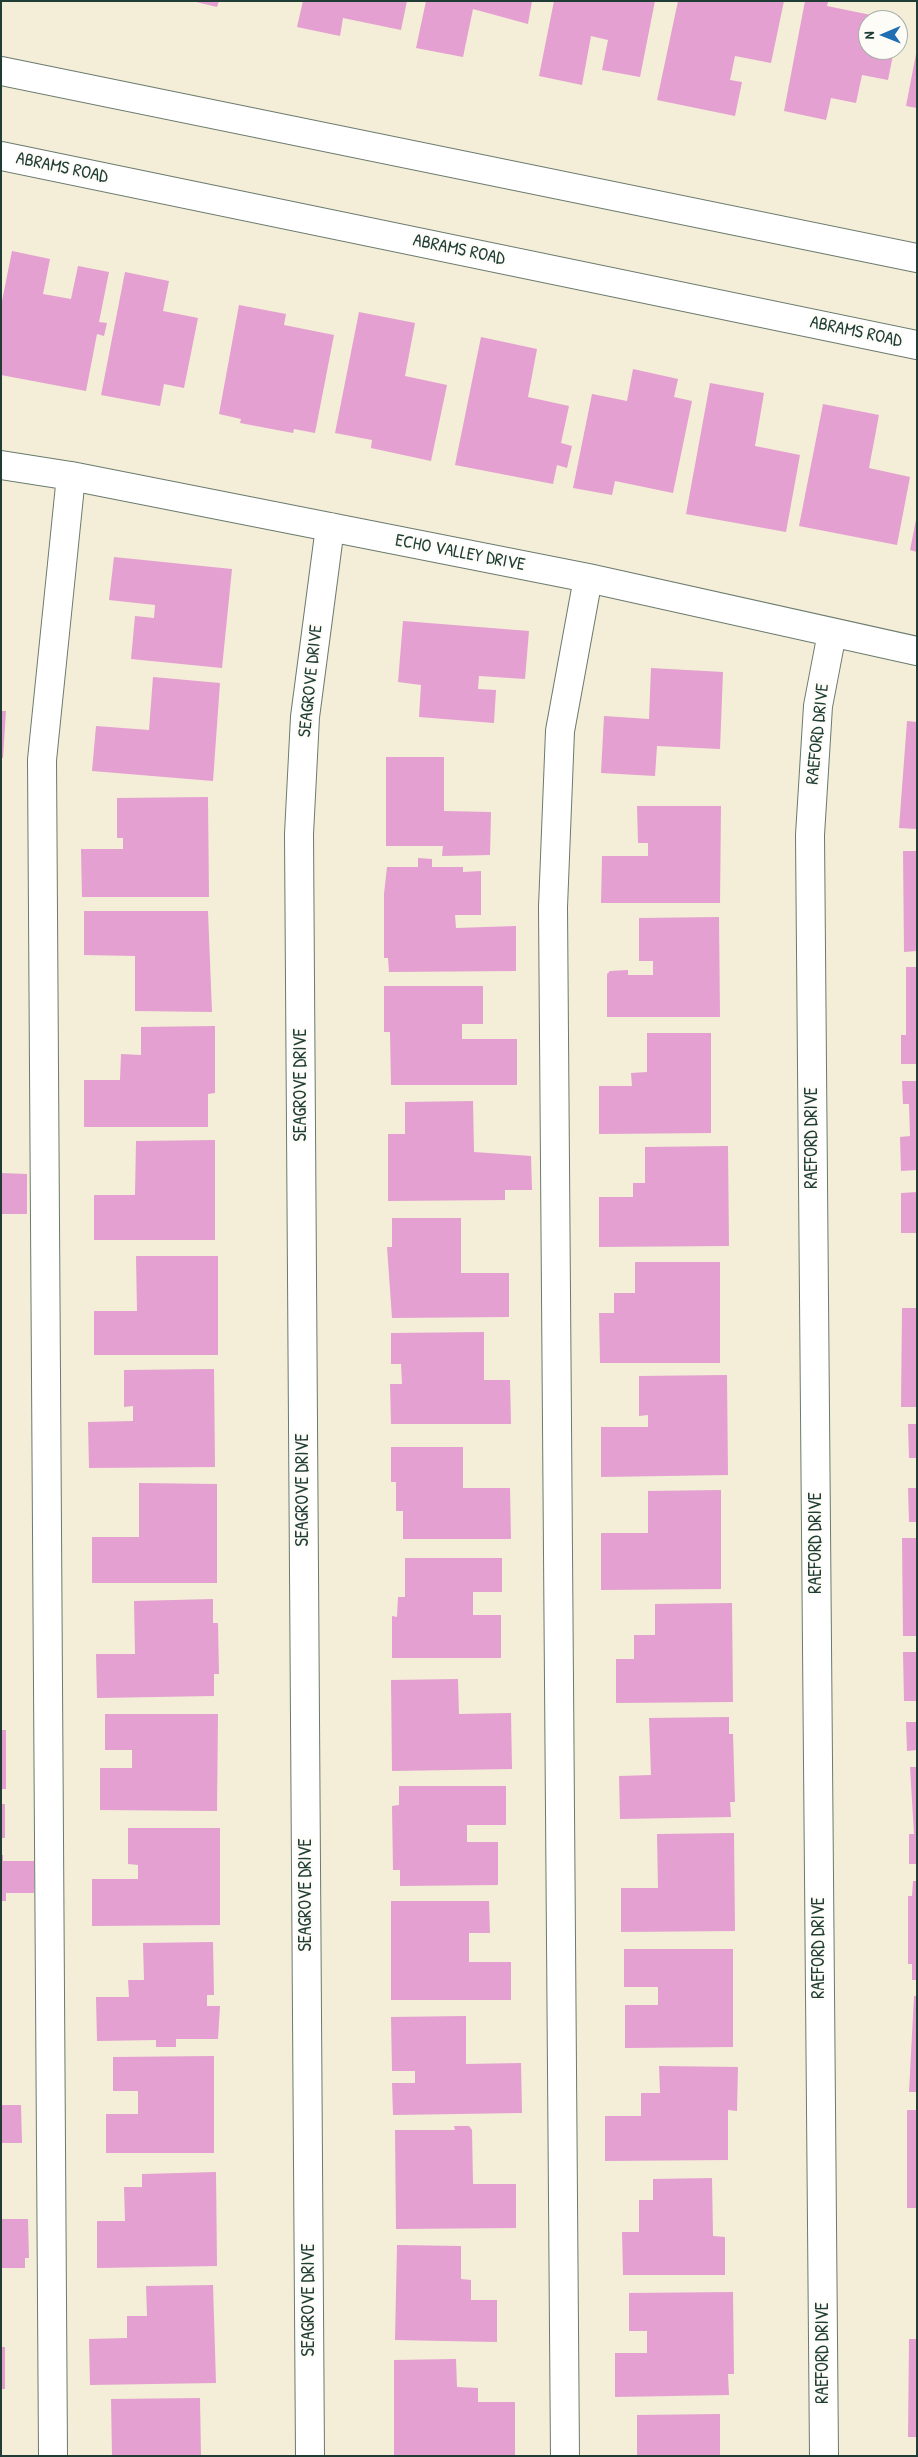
<!DOCTYPE html>
<html>
<head>
<meta charset="utf-8">
<style>
	body { margin:0 }
	#map { position:relative; width:918px; height:2457px; overflow:hidden; background:#f4edd8; font-family:"Patrick Hand",sans-serif }
	canvas { display:block }
	.frame { position:absolute; inset:0; border:2px solid #1f3d34; pointer-events:none }
	.north { position:absolute; left:858px; top:10px; width:50px; height:50px; box-sizing:border-box; background:#fdfcf7; border:1px solid #a4b0a9; border-radius:50%; rotate:269deg; font-size:14px; font-weight:700; line-height:20px; text-align:center; color:#1f3d34 }
	.north::after { content:''; display:block; margin:auto; width:18px; height:22px; background:#1f6fb2; clip-path:polygon(50% 0,100% 100%,50% 72%,0 100%) }
</style>
</head>
<body>
<div id="map">
<canvas width="918" height="2457"></canvas>
<div class="frame"></div>
<div class="north">N</div>
</div>
<script>
const ctx = document.querySelector('canvas').getContext('2d');
ctx.lineJoin = 'round';
function fill(path, color) { ctx.fillStyle = color; ctx.fill(path, 'evenodd'); }
function stroke(path, color, width, dash) { ctx.strokeStyle = color; ctx.lineWidth = width; ctx.lineCap = dash ? 'butt' : 'round'; ctx.setLineDash(dash || []); ctx.stroke(path); }
function label(font, color, halo, rows, align = 'center') {
  ctx.font = font + ' "Patrick Hand",sans-serif'; ctx.lineWidth = 4.5; ctx.setLineDash([]); ctx.textBaseline = 'middle'; ctx.strokeStyle = halo; ctx.fillStyle = color; for (const [text, x, y, turn = 0] of rows) {
    ctx.save(); ctx.translate(x, y); ctx.rotate((+turn || 0) * Math.PI / 180); ctx.textAlign = isNaN(turn) ? turn : align; if (halo) ctx.strokeText(text, 0, 0); ctx.fillText(text, 0, 0); ctx.restore();
  }
}
const building = new Path2D(`
	M 192,1 L 219,1 L 217,7 Z
	M 303,1 L 407,1 L 401,30 L 343,18 L 340,36 L 297,27 Z
	M 426,1 L 532,1 L 528,24 L 473,9 L 463,57 L 416,48 Z
	M 554,1 L 655,1 L 640,77 L 602,70 L 608,40 L 591,36 L 582,85 L 539,76 Z
	M 678,1 L 784,1 L 771,63 L 735,56 L 730,80 L 742,82 L 735,116 L 657,100 Z
	M 805,1 L 828,2 L 827,6 L 876,16 L 877,11 L 900,16 L 899,24 L 898,20 L 868,20 L 868,50 L 894,50 L 888,80 L 862,75 L 856,103 L 831,98 L 826,120 L 784,111 Z
	M 916,54 L 917,54 L 917,108 L 906,106 Z
	M 12,251 L 50,259 L 43,294 L 71,299 L 78,266 L 109,272 L 99,322 L 107,323 L 104,336 L 97,334 L 86,391 L 1,375 L 1,306 Z
	M 125,272 L 169,281 L 163,311 L 198,318 L 184,388 L 164,384 L 160,406 L 101,395 Z
	M 239,305 L 286,314 L 284,325 L 334,335 L 315,433 L 294,429 L 293,433 L 240,423 L 241,419 L 219,414 Z
	M 359,312 L 415,323 L 405,376 L 447,385 L 431,461 L 371,448 L 372,440 L 335,433 Z
	M 481,337 L 537,349 L 528,397 L 569,406 L 561,443 L 572,446 L 567,468 L 557,465 L 553,484 L 455,465 Z
	M 633,369 L 678,379 L 674,397 L 692,401 L 673,493 L 615,481 L 612,495 L 573,488 L 592,394 L 627,401 Z
	M 710,383 L 764,393 L 755,446 L 800,455 L 786,532 L 686,514 Z
	M 823,404 L 879,415 L 869,468 L 910,477 L 897,545 L 799,526 Z
	M 916,520 L 917,520 L 917,552 L 910,550 Z
	M 114,557 L 232,569 L 222,668 L 131,659 L 135,616 L 154,618 L 155,605 L 109,600 Z
	M 403,621 L 529,631 L 525,679 L 479,676 L 478,689 L 496,690 L 494,723 L 419,717 L 421,685 L 398,682 Z
	M 651,668 L 723,672 L 720,749 L 657,746 L 655,776 L 601,773 L 604,716 L 649,719 Z
	M 153,677 L 220,683 L 213,781 L 92,771 L 96,726 L 149,730 Z
	M 1,711 L 6,711 L 3,758 L 1,758 Z
	M 907,721 L 917,722 L 917,829 L 899,828 Z
	M 386,757 L 444,757 L 444,811 L 491,812 L 490,855 L 442,856 L 443,846 L 386,846 Z
	M 208,797 L 209,897 L 82,897 L 81,849 L 123,849 L 123,838 L 117,838 L 117,798 Z
	M 637,806 L 721,806 L 720,903 L 601,903 L 602,856 L 648,856 L 648,843 L 638,843 Z
	M 903,851 L 917,851 L 917,951 L 904,952 Z
	M 418,858 L 432,859 L 432,867 L 463,867 L 463,872 L 481,871 L 481,915 L 455,915 L 456,928 L 516,926 L 516,971 L 389,972 L 388,958 L 384,958 L 384,894 L 387,867 L 418,867 Z
	M 84,911 L 208,911 L 212,1012 L 135,1011 L 135,956 L 84,955 Z
	M 719,917 L 720,1017 L 607,1017 L 607,974 L 610,971 L 628,970 L 628,975 L 653,975 L 653,961 L 639,961 L 639,918 Z
	M 906,967 L 917,967 L 917,1064 L 901,1064 L 901,1035 L 906,1035 Z
	M 384,986 L 483,986 L 483,1024 L 462,1024 L 462,1039 L 517,1039 L 517,1085 L 391,1085 L 390,1032 L 384,1032 Z
	M 215,1026 L 215,1093 L 208,1094 L 208,1127 L 84,1127 L 84,1080 L 120,1080 L 121,1054 L 141,1055 L 141,1027 Z
	M 647,1033 L 711,1033 L 711,1133 L 599,1134 L 599,1086 L 632,1086 L 631,1073 L 647,1072 Z
	M 902,1081 L 917,1081 L 917,1170 L 901,1171 L 900,1137 L 910,1136 L 909,1104 L 903,1104 Z
	M 473,1101 L 474,1152 L 531,1156 L 532,1190 L 505,1190 L 505,1200 L 388,1201 L 388,1134 L 405,1134 L 405,1102 Z
	M 215,1140 L 215,1240 L 94,1240 L 94,1195 L 135,1195 L 136,1141 Z
	M 728,1146 L 729,1246 L 599,1247 L 599,1197 L 633,1197 L 633,1183 L 645,1183 L 645,1147 Z
	M 1,1173 L 27,1174 L 27,1214 L 1,1214 Z
	M 917,1192 L 917,1233 L 901,1233 L 901,1193 Z
	M 392,1218 L 461,1218 L 461,1273 L 509,1273 L 509,1317 L 392,1318 L 387,1247 L 392,1247 Z
	M 136,1256 L 218,1256 L 218,1355 L 94,1355 L 94,1311 L 137,1311 Z
	M 635,1262 L 720,1262 L 720,1363 L 600,1363 L 599,1313 L 614,1313 L 614,1293 L 635,1293 Z
	M 902,1308 L 917,1308 L 917,1407 L 901,1407 Z
	M 484,1332 L 484,1380 L 510,1380 L 511,1424 L 391,1424 L 390,1384 L 402,1384 L 401,1364 L 391,1364 L 391,1333 Z
	M 214,1369 L 215,1467 L 89,1468 L 88,1422 L 133,1421 L 133,1406 L 124,1407 L 124,1370 Z
	M 727,1375 L 728,1475 L 601,1477 L 601,1427 L 648,1427 L 648,1415 L 639,1416 L 639,1376 Z
	M 908,1424 L 917,1424 L 917,1458 L 909,1458 Z
	M 391,1447 L 463,1447 L 463,1488 L 510,1488 L 511,1539 L 403,1539 L 403,1511 L 396,1511 L 396,1482 L 391,1482 Z
	M 139,1483 L 217,1484 L 217,1583 L 92,1583 L 92,1537 L 139,1537 Z
	M 908,1488 L 917,1488 L 917,1522 L 909,1522 Z
	M 721,1490 L 721,1589 L 601,1590 L 601,1533 L 648,1533 L 648,1491 Z
	M 902,1538 L 917,1538 L 917,1636 L 903,1636 Z
	M 405,1558 L 502,1558 L 502,1592 L 473,1592 L 473,1615 L 501,1615 L 501,1658 L 392,1658 L 392,1616 L 397,1617 L 398,1597 L 405,1597 Z
	M 213,1599 L 213,1623 L 218,1623 L 219,1674 L 214,1674 L 214,1696 L 97,1698 L 96,1654 L 135,1654 L 134,1601 Z
	M 732,1603 L 733,1702 L 616,1703 L 616,1659 L 634,1659 L 634,1635 L 655,1635 L 655,1604 Z
	M 903,1652 L 917,1652 L 917,1701 L 904,1701 Z
	M 458,1679 L 459,1714 L 511,1713 L 512,1769 L 392,1771 L 391,1680 Z
	M 105,1714 L 218,1714 L 217,1811 L 100,1810 L 100,1768 L 132,1768 L 132,1750 L 105,1750 Z
	M 729,1717 L 729,1734 L 733,1734 L 735,1802 L 730,1802 L 731,1817 L 620,1819 L 619,1776 L 651,1775 L 649,1718 Z
	M 906,1722 L 917,1722 L 917,1750 L 907,1751 Z
	M 1,1730 L 6,1730 L 6,1789 L 1,1789 Z
	M 910,1767 L 917,1767 L 917,1864 L 909,1864 L 909,1834 L 914,1834 Z
	M 399,1786 L 506,1786 L 506,1825 L 467,1825 L 467,1842 L 498,1842 L 498,1885 L 400,1886 L 400,1870 L 393,1870 L 392,1806 L 399,1805 Z
	M 1,1804 L 5,1804 L 5,1838 L 1,1838 Z
	M 128,1828 L 220,1828 L 220,1925 L 92,1926 L 92,1879 L 138,1879 L 138,1865 L 128,1864 Z
	M 734,1833 L 735,1931 L 621,1932 L 621,1888 L 658,1888 L 657,1834 Z
	M 1,1855 L 3,1855 L 3,1861 L 34,1861 L 34,1893 L 6,1893 L 6,1901 L 1,1901 Z
	M 913,1881 L 917,1881 L 917,1980 L 912,1980 L 912,1964 L 908,1964 L 908,1896 L 912,1896 Z
	M 391,1901 L 489,1901 L 490,1933 L 469,1933 L 469,1962 L 511,1962 L 511,2000 L 391,2000 Z
	M 213,1942 L 214,1995 L 207,1995 L 207,2006 L 220,2006 L 218,2039 L 176,2039 L 176,2047 L 156,2047 L 156,2040 L 97,2041 L 96,1997 L 129,1997 L 128,1980 L 144,1980 L 143,1943 Z
	M 624,1949 L 733,1949 L 733,2047 L 625,2048 L 625,2005 L 658,2005 L 658,1987 L 624,1987 Z
	M 914,1996 L 917,1996 L 917,2092 L 909,2092 Z
	M 466,2016 L 466,2064 L 521,2063 L 522,2113 L 393,2115 L 392,2083 L 415,2083 L 415,2071 L 392,2071 L 391,2017 Z
	M 214,2056 L 214,2153 L 106,2153 L 106,2114 L 138,2114 L 138,2091 L 113,2091 L 113,2057 Z
	M 659,2066 L 738,2067 L 737,2111 L 728,2110 L 728,2160 L 605,2161 L 605,2116 L 641,2116 L 641,2093 L 660,2093 Z
	M 1,2105 L 21,2105 L 22,2143 L 1,2143 Z
	M 907,2110 L 917,2110 L 917,2208 L 907,2208 Z
	M 454,2126 L 469,2126 L 472,2130 L 473,2184 L 516,2184 L 516,2228 L 396,2229 L 395,2130 L 455,2130 Z
	M 216,2172 L 217,2266 L 97,2268 L 97,2221 L 125,2221 L 124,2187 L 142,2187 L 142,2174 Z
	M 712,2178 L 713,2236 L 725,2237 L 725,2275 L 623,2275 L 622,2232 L 639,2232 L 639,2200 L 653,2200 L 653,2179 Z
	M 1,2219 L 28,2219 L 29,2258 L 25,2258 L 25,2268 L 1,2268 Z
	M 397,2245 L 461,2246 L 461,2279 L 471,2280 L 471,2300 L 497,2300 L 497,2342 L 395,2340 Z
	M 213,2285 L 216,2383 L 90,2385 L 89,2339 L 127,2338 L 127,2316 L 147,2316 L 146,2286 Z
	M 733,2292 L 734,2374 L 728,2374 L 729,2395 L 615,2397 L 615,2353 L 647,2353 L 647,2331 L 629,2331 L 629,2293 Z
	M 909,2339 L 917,2339 L 917,2437 L 908,2437 Z
	M 1,2347 L 5,2347 L 5,2389 L 1,2389 Z
	M 456,2359 L 457,2387 L 478,2388 L 478,2402 L 515,2402 L 515,2456 L 394,2456 L 394,2360 Z
	M 200,2398 L 201,2456 L 112,2456 L 111,2399 Z
	M 720,2414 L 720,2456 L 637,2456 L 637,2415 Z`);
const minor = new Path2D(`
	M 1,465 L 71,476 L 588,578 L 917,651
	M 53,2456 L 42,760 L 71,476
	M 310,2456 L 299,834 L 305,717 L 330,527
	M 565,2456 L 553,907 L 560,731 L 588,578
	M 824,2456 L 810,835 L 818,706 L 832,633`);
const major = new Path2D(`
	M 1,71 L 917,258
	M 1,156 L 917,345`);
const streetNames = [
	["ABRAMS ROAD",62,168,12],
	["ABRAMS ROAD",459,250,12],
	["ABRAMS ROAD",856,332,12],
	["ECHO VALLEY DRIVE",460,553,11],
	["SEAGROVE DRIVE",311,681,-84],
	["RAEFORD DRIVE",818,734,-84],
	["SEAGROVE DRIVE",301,1085,-90],
	["RAEFORD DRIVE",812,1138,-90],
	["SEAGROVE DRIVE",303,1490,-90],
	["RAEFORD DRIVE",816,1543,-90],
	["SEAGROVE DRIVE",306,1895,-90],
	["RAEFORD DRIVE",819,1948,-90],
	["SEAGROVE DRIVE",309,2300,-90],
	["RAEFORD DRIVE",823,2353,-90]
];
fill(building, '#e3a0d0');
stroke(minor, '#6a7b6d', 30);
stroke(major, '#6a7b6d', 30);
stroke(minor, '#fff', 28);
stroke(major, '#fff', 28);
label('18px', '#1f3d34', '#fdfcf7', streetNames);
</script>
</body>
</html>
